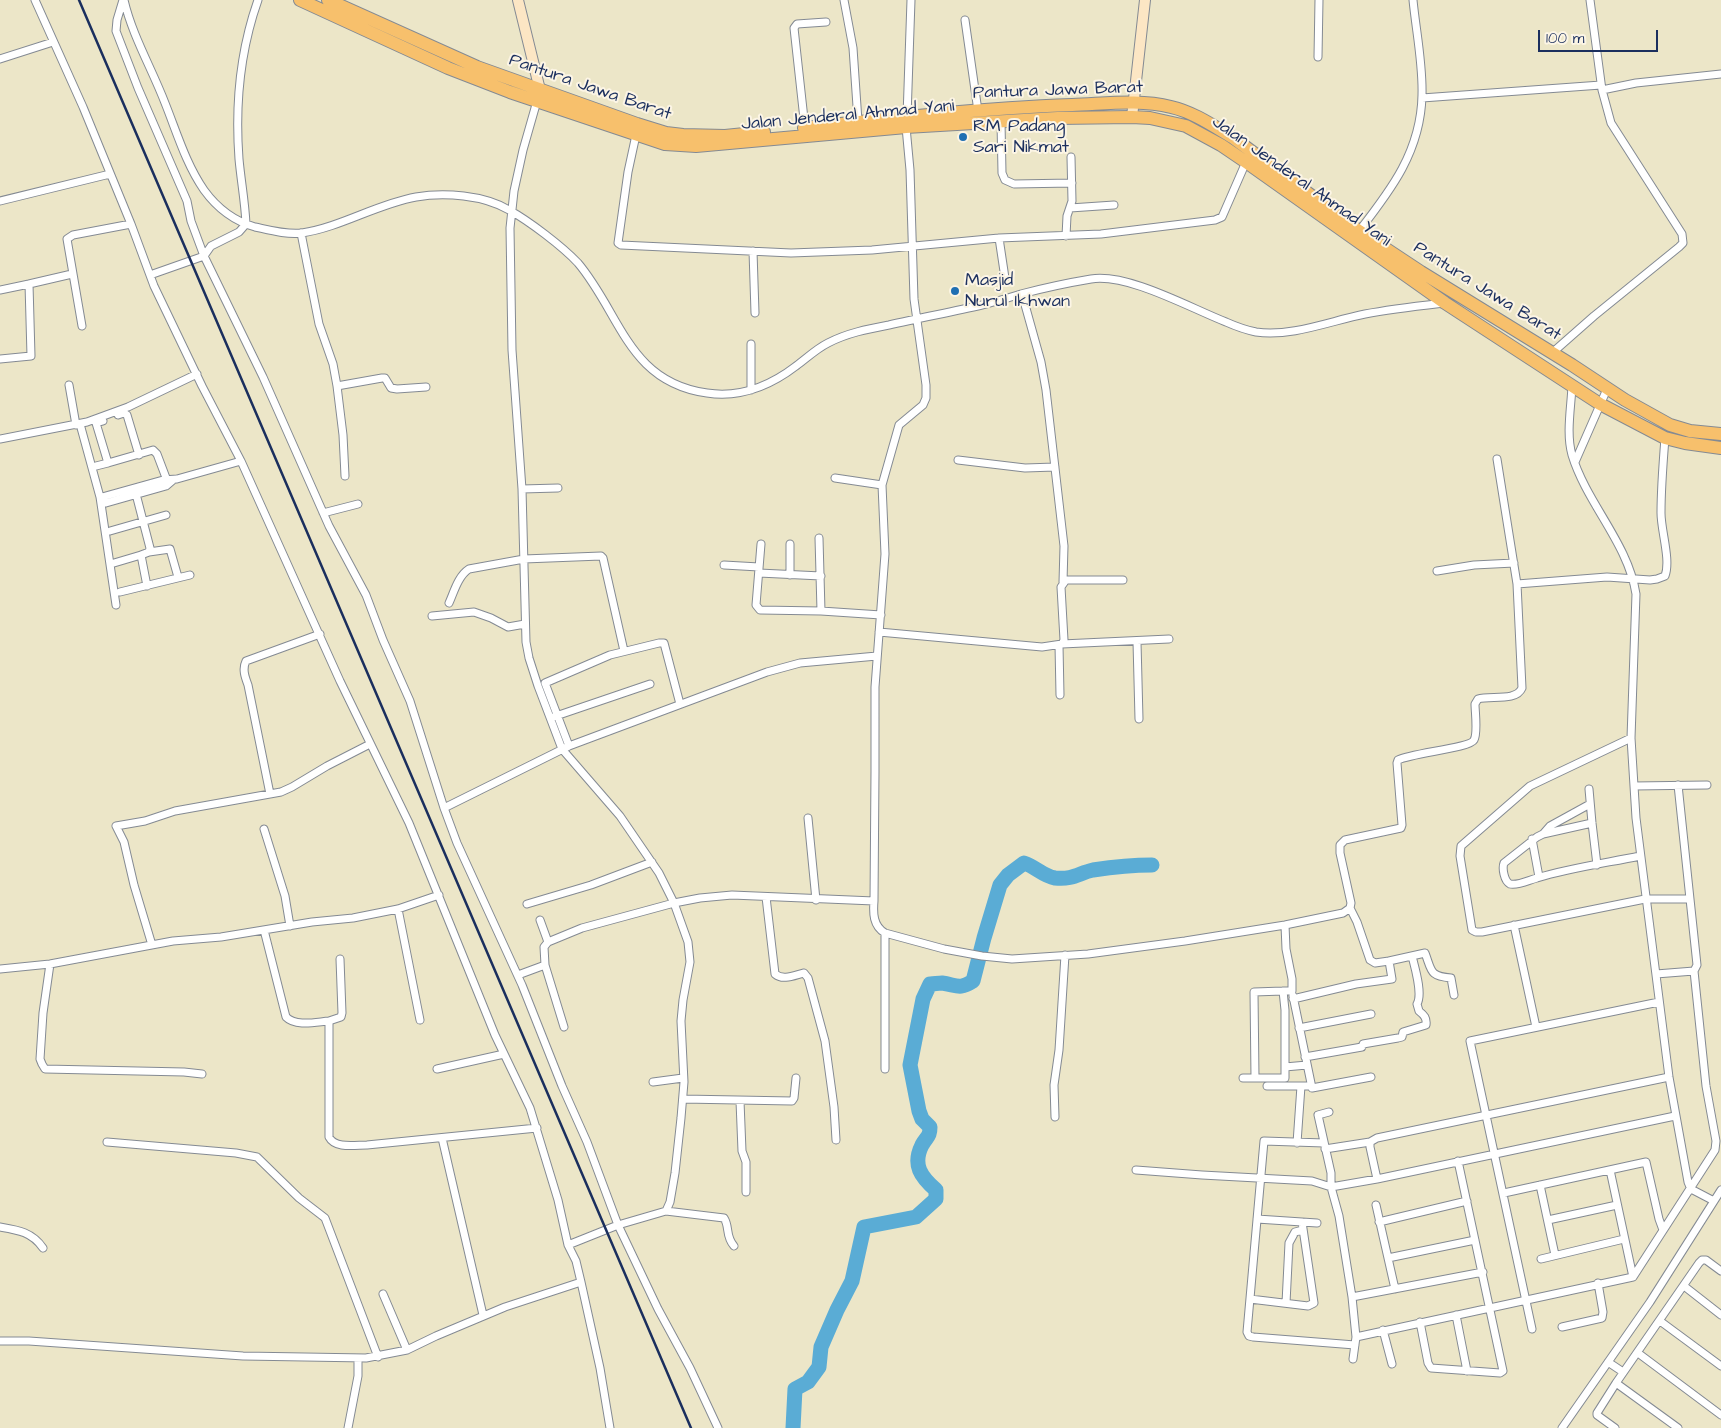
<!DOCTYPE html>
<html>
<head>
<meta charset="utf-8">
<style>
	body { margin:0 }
	#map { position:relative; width:1721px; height:1428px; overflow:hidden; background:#ece6c8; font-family:"Architects Daughter",sans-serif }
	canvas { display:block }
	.scale { position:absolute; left:1538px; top:30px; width:120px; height:22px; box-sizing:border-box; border:2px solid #1b2f5e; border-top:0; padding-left:6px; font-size:15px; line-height:18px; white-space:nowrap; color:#1b2f5e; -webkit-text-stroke:4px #fcf5e5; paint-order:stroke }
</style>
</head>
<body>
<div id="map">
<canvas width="1721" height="1428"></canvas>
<div class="scale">100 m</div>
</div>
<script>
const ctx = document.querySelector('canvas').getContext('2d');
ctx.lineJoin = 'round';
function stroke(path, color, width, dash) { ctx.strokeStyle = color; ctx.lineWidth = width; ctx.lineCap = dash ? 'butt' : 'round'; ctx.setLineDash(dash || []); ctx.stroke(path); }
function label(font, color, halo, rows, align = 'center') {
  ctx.font = font + ' "Architects Daughter",sans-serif'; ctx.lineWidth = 4; ctx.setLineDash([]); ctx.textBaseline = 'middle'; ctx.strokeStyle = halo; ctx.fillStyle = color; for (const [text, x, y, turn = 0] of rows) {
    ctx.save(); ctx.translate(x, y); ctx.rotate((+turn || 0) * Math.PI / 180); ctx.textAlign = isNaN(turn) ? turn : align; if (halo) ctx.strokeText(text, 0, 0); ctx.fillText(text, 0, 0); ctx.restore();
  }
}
const river = new Path2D(`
	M 793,1428 L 795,1389 L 808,1382 L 819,1367 L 821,1347 L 837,1310 L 852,1281 L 864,1227 L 916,1217 L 936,1199 L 936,1190 C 921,1177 912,1165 922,1145 C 927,1136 930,1137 930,1127 L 922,1119 L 919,1111 L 910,1065 L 923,999 L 930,984 C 934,984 938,983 942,983 C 957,985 959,990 973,981 L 984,938 L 1000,885 L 1008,875 L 1024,863 C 1036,867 1043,876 1055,878 C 1073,880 1079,873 1093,870 C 1113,867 1133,865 1152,865`);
const street = new Path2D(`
	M 35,0 L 83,107 L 131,224 L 154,286 L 202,386 L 241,461 L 340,681 L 409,823 L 495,1035 L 530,1108 L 558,1200 L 568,1245 L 576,1261 L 581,1282 L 600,1368 L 610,1428
	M 123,0 L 117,20 L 116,31 L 138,88 L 187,201 L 191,221 L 204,256 L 263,377 L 329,526 L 366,595 L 383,640 L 410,701 L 444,808 L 457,843 L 522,985 L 562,1086 L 587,1142 L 618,1225 L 658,1309 L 690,1368 L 718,1428
	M 124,0 C 132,35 152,69 165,103 C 177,133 186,164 204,190 C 217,208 234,221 255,227 C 269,230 287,235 302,233 C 341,227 377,204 416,197 C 444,192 484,195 509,210 C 529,221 562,246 578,263 C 621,314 628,382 707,393 C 740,398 770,386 796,366 C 807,358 816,349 828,343 C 847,333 868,329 889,325 C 920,318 951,312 982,305 C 995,302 1008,298 1021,294 C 1044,288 1067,283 1091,279 C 1128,273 1190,308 1226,322 C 1235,326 1246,330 1256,332 C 1292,337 1330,321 1365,314 C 1391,309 1418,306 1444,303
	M 844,0 L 853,48 L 858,121
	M 965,20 L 978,111
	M 1318,57 L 1319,0
	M 0,59 L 53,42
	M 1602,90 L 1636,83 L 1721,74
	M 1422,98 L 1601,85
	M 537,101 L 523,150 L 514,191 L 510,228 L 512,350 L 522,489 L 526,642 L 529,658 L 538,686 L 562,749 L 620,816 L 659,873 L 674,903 L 688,942 L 690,962 L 683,1000 L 681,1021 L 684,1082 L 681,1118 L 675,1173 L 670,1202 L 666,1211 L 618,1225 L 568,1245
	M 907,117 L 911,0
	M 1001,122 L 1002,173 L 1005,180 L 1014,184 L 1072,183
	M 805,128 L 794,28 L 797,24 L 826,22
	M 636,135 L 628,172 L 618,243 L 621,245 L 791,253 L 872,250 L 999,238 L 1101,234 L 1215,220 L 1222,217 L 1246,162
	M 0,201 L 110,174
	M 1070,208 L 1114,205
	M 1359,231 C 1391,190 1421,151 1422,95 C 1423,64 1416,31 1413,0
	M 301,233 L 319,324 L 333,364 L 337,386 L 343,435 L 345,476
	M 1066,236 L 1067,216 L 1072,201 L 1071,157
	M 999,238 L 1005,278
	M 753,251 L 755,313
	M 150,275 L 204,256 L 211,246 L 239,232 L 246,224 C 245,202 241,181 239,159 C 235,105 240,51 258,0
	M 29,284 L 72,274
	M 0,290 L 29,284 L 31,356 L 0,359
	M 1022,294 L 1041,362 L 1046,390 L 1064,546 L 1063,582
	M 82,326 L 67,239 L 73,235 L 131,224
	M 751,344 L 751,390
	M 1552,353 L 1594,316 L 1679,247 L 1683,243 L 1682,234 L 1611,123 L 1602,90 L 1590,0
	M 69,385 L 76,425
	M 337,386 L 382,378 L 385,378 L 391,388 L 397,389 L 426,387
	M 1572,386 C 1571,408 1566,434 1572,455 C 1587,504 1628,543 1636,594 L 1631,738 L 1636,818 L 1669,1077 L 1688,1182 L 1691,1189 L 1714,1201
	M 118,415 L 124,413 L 127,415 L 139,455
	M 103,421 L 96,423 L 108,463 L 153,450 L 157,454 L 168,483
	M 80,424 L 100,497 L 116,605
	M 0,439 L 87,422 L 128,407 L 197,374
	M 1497,459 L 1517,584
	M 958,460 L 1025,468 L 1055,467
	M 1575,462 L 1607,389
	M 96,466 L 108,463
	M 835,478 L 882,485
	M 173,480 L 166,486 L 106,503 L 102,497 L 163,480 L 177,479 L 241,461
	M 522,489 L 558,488
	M 136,494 L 150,548 L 149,552 L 141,555 L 147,586
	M 323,513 L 358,504
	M 110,531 L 166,515
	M 819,538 L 821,611
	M 761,544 L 756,605 L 760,610 L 821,611 L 881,615
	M 149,552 L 170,549 L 178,577
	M 114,563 L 141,555
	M 724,565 L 759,567
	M 1437,571 L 1474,565 L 1514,563
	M 759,573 L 821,576
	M 790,575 L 790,544
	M 120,592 L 190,575
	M 449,603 C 454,592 458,576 469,569 L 524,559 L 601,556 L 603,558 L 624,651
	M 432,616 L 474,612 L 491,618 L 508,627 L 525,624
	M 879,632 L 1042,647 L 1062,644 L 1064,640 L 1061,587 L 1066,580 L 1123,580
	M 1137,642 L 1139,719
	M 1062,644 L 1169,639
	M 1059,645 L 1060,695
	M 553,717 L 650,684
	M 1631,738 L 1530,786 L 1461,846 L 1460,856 L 1472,930 L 1476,932 L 1482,932 L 1645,899 L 1690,899 L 1678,785
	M 569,746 L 545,683 L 610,655 L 659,643 L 664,643 L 680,704
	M 1634,786 L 1707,785
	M 1589,789 L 1592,823 L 1597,865
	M 270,794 L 248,685 C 245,677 242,669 246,661 L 320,634
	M 444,808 L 569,746 L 767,672 L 800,663 L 877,656
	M 808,818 L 816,900
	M 1592,823 L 1543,834 L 1537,837 L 1504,863 C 1502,868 1504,881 1510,884 C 1518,886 1529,880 1537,878 C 1570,868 1606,863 1640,856
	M 264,829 L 285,896 L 290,926
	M 1543,834 L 1550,826 L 1590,804
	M 1532,839 L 1539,877
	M 766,897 L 775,974 C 783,981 795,975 804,973 L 808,978 L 825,1041 L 834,1107 L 836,1140
	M 874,901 C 873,913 873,926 885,933 L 944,949 L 982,956 L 1012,959 L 1088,954 L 1185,941 L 1285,925 L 1343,913 L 1350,908 L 1351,903 L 1340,853 L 1340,845 L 1345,840 L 1401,828 L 1402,825 L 1397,763 L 1398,760 C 1412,753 1470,748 1474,740 C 1478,733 1475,712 1475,704 L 1478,699 C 1490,695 1516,702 1522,688 L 1517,584 L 1607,577 L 1650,580 L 1657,579 L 1665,576 C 1671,560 1661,531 1661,513 C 1661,488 1663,463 1665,438
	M 527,904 L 591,885 L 652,862
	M 1350,908 L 1357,922 L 1370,960 L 1375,963 L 1389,961
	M 398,909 L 420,1020
	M 540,920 L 548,942
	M 1514,925 L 1536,1027
	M 264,930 L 286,1017 C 296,1027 316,1022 329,1021 L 329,1137 C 335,1149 355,1145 367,1145 L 537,1128
	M 885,933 L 885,1069
	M 152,945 L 134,885 L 124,842 L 116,826 L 145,821 L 175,811 L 281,792 L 292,787 L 327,766 L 370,744
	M 50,964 L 43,1013 L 40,1059 L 42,1064 L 45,1069 L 184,1072 L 202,1074
	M 545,965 L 564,1027
	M 0,969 L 50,964 L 173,941 L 221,937 L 312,922 L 353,918 L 398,909 L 439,895
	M 1656,974 L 1694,971 L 1697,965 L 1690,899
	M 518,975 L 545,965 L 544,947 L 548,942 L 582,928 L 674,903 L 700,898 L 732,895 L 874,901 L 875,771 L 875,687 L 885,554 L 882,485 L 899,425 L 923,405 L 926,398 L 926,385 L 914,299 L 910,170 L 906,127
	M 1293,996 L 1312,1088 L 1371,1077
	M 1293,999 L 1356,984 L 1392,979 L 1389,961 L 1425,953 C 1432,971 1429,976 1451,978 L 1454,995
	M 329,1021 L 341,1017 L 342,1013 L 340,959
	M 1299,1028 L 1371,1014
	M 1305,1057 L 1362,1047 L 1363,1044 L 1398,1038 L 1402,1037 L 1403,1032 L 1426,1025 C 1427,1018 1424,1015 1419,1011 L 1417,1004 C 1423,994 1415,968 1412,956
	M 1285,1067 L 1307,1065
	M 437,1069 L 504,1054
	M 1243,1078 L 1285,1078 L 1285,1010 L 1283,991 L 1292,991 L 1292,979 L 1286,949 L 1285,925
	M 1255,1078 L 1254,992 L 1283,991
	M 653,1082 L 683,1078
	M 1267,1086 L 1308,1086
	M 683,1099 L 792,1101 L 794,1098 L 796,1078
	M 740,1101 L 742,1151 L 746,1162 L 746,1192
	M 1329,1112 L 1318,1115 L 1331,1173 L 1331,1187 L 1339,1216 L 1352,1297 L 1356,1337 L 1353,1359
	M 1055,1117 L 1054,1085 L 1059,1050 L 1065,955
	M 442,1138 L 483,1315
	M 107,1142 L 236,1153 L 257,1157 L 299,1198 L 325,1218 L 378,1357
	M 1297,1143 L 1301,1086
	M 1324,1143 L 1264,1141 L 1247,1332 L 1249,1336 L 1253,1337 L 1355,1345
	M 1325,1149 L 1370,1142
	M 1136,1170 L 1202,1175 L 1312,1181 L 1331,1187 L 1377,1179 L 1675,1116
	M 1610,1170 L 1633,1277
	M 1377,1179 L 1370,1147 L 1370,1142 L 1377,1138 L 1669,1077
	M 1540,1185 L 1555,1255
	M 1504,1193 L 1646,1162 L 1659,1219 L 1663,1230
	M 1376,1205 L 1395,1289
	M 666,1211 L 724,1218 C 730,1227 725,1236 734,1246
	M 1257,1219 L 1317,1223
	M 1548,1220 L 1617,1205
	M 1379,1222 L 1467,1201
	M 0,1227 C 18,1230 32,1232 43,1248
	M 1388,1258 L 1475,1240
	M 1541,1259 L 1624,1239
	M 1684,1286 L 1721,1315
	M 383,1294 L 407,1350
	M 1352,1297 L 1483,1272
	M 1250,1299 L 1308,1306 L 1314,1303 L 1302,1222
	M 1286,1303 L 1289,1243 L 1295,1232 L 1303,1230
	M 1456,1315 L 1467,1371
	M 1660,1321 L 1721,1366
	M 1420,1322 L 1428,1363 L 1431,1368 L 1500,1373 L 1503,1371 L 1458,1161
	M 1562,1327 L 1602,1318 L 1603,1312 L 1598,1283
	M 1532,1329 L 1470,1041 L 1659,1002
	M 1383,1330 L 1392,1364
	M 1356,1337 L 1633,1277 L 1715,1150 L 1716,1141 L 1706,1086 L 1694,971
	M 0,1341 L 29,1341 L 243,1356 L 366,1358 L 407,1350 L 436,1336 L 505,1307 L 581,1282
	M 1638,1353 L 1721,1415
	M 1608,1362 L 1623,1372
	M 348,1428 L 358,1376 L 358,1359
	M 1562,1428 L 1650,1302 L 1721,1190
	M 1615,1428 L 1597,1415 L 1597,1413 L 1616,1383
	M 1678,1428 L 1616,1383 L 1699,1263 L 1702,1260 L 1706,1260 L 1721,1271`);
const secondary = new Path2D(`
	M 518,0 L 540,90
	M 1132,117 L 1145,0`);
const highway = new Path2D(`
	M 300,0 L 448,68 L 510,92 L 665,144 L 696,146 L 906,127 L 1058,118 L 1132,117 L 1150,118 L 1186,126 L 1221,145 L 1246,162 L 1445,303 L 1600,404 L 1665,438 L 1685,443 L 1721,448
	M 328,0 L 477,67 L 637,124 L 666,133 L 683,135 L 725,136 L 764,132
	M 804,128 C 893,118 983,108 1072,105 C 1105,104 1139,99 1171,107 C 1193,112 1212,125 1232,137 L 1359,231 L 1421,272 L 1572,365 L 1625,400 L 1670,425 L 1690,431 L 1721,434`);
const rail = new Path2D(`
	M 79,0 L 691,1428`);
const markers = [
	[963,137,5,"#1f6fb2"],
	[955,291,5,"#1f6fb2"]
];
const streetNames = [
	["Pantura Jawa Barat",590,88,19],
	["Pantura Jawa Barat",1058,91,-2],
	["Jalan Jenderal Ahmad Yani",848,116,-5],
	["Jalan Jenderal Ahmad Yani",1301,182,35],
	["Pantura Jawa Barat",1487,292,32]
];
const poiNames = [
	["RM Padang",973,127],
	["Sari Nikmat",973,148],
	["Masjid",965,281],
	["Nurul Ikhwan",965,302]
];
stroke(river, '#5aacd5', 15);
stroke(street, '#848a93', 9);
stroke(secondary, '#848a93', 12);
stroke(highway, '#848a93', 14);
stroke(street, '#fff', 7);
stroke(secondary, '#fce6c4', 10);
stroke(highway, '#f7c06c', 12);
stroke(rail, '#1b2f5e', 2.5);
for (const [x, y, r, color] of markers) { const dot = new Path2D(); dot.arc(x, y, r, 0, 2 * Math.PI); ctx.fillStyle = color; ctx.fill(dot); stroke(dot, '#fcf5e5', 2); }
label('18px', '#1b2f5e', '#fcf5e5', streetNames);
label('18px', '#1b2f5e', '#fcf5e5', poiNames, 'left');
</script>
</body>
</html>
